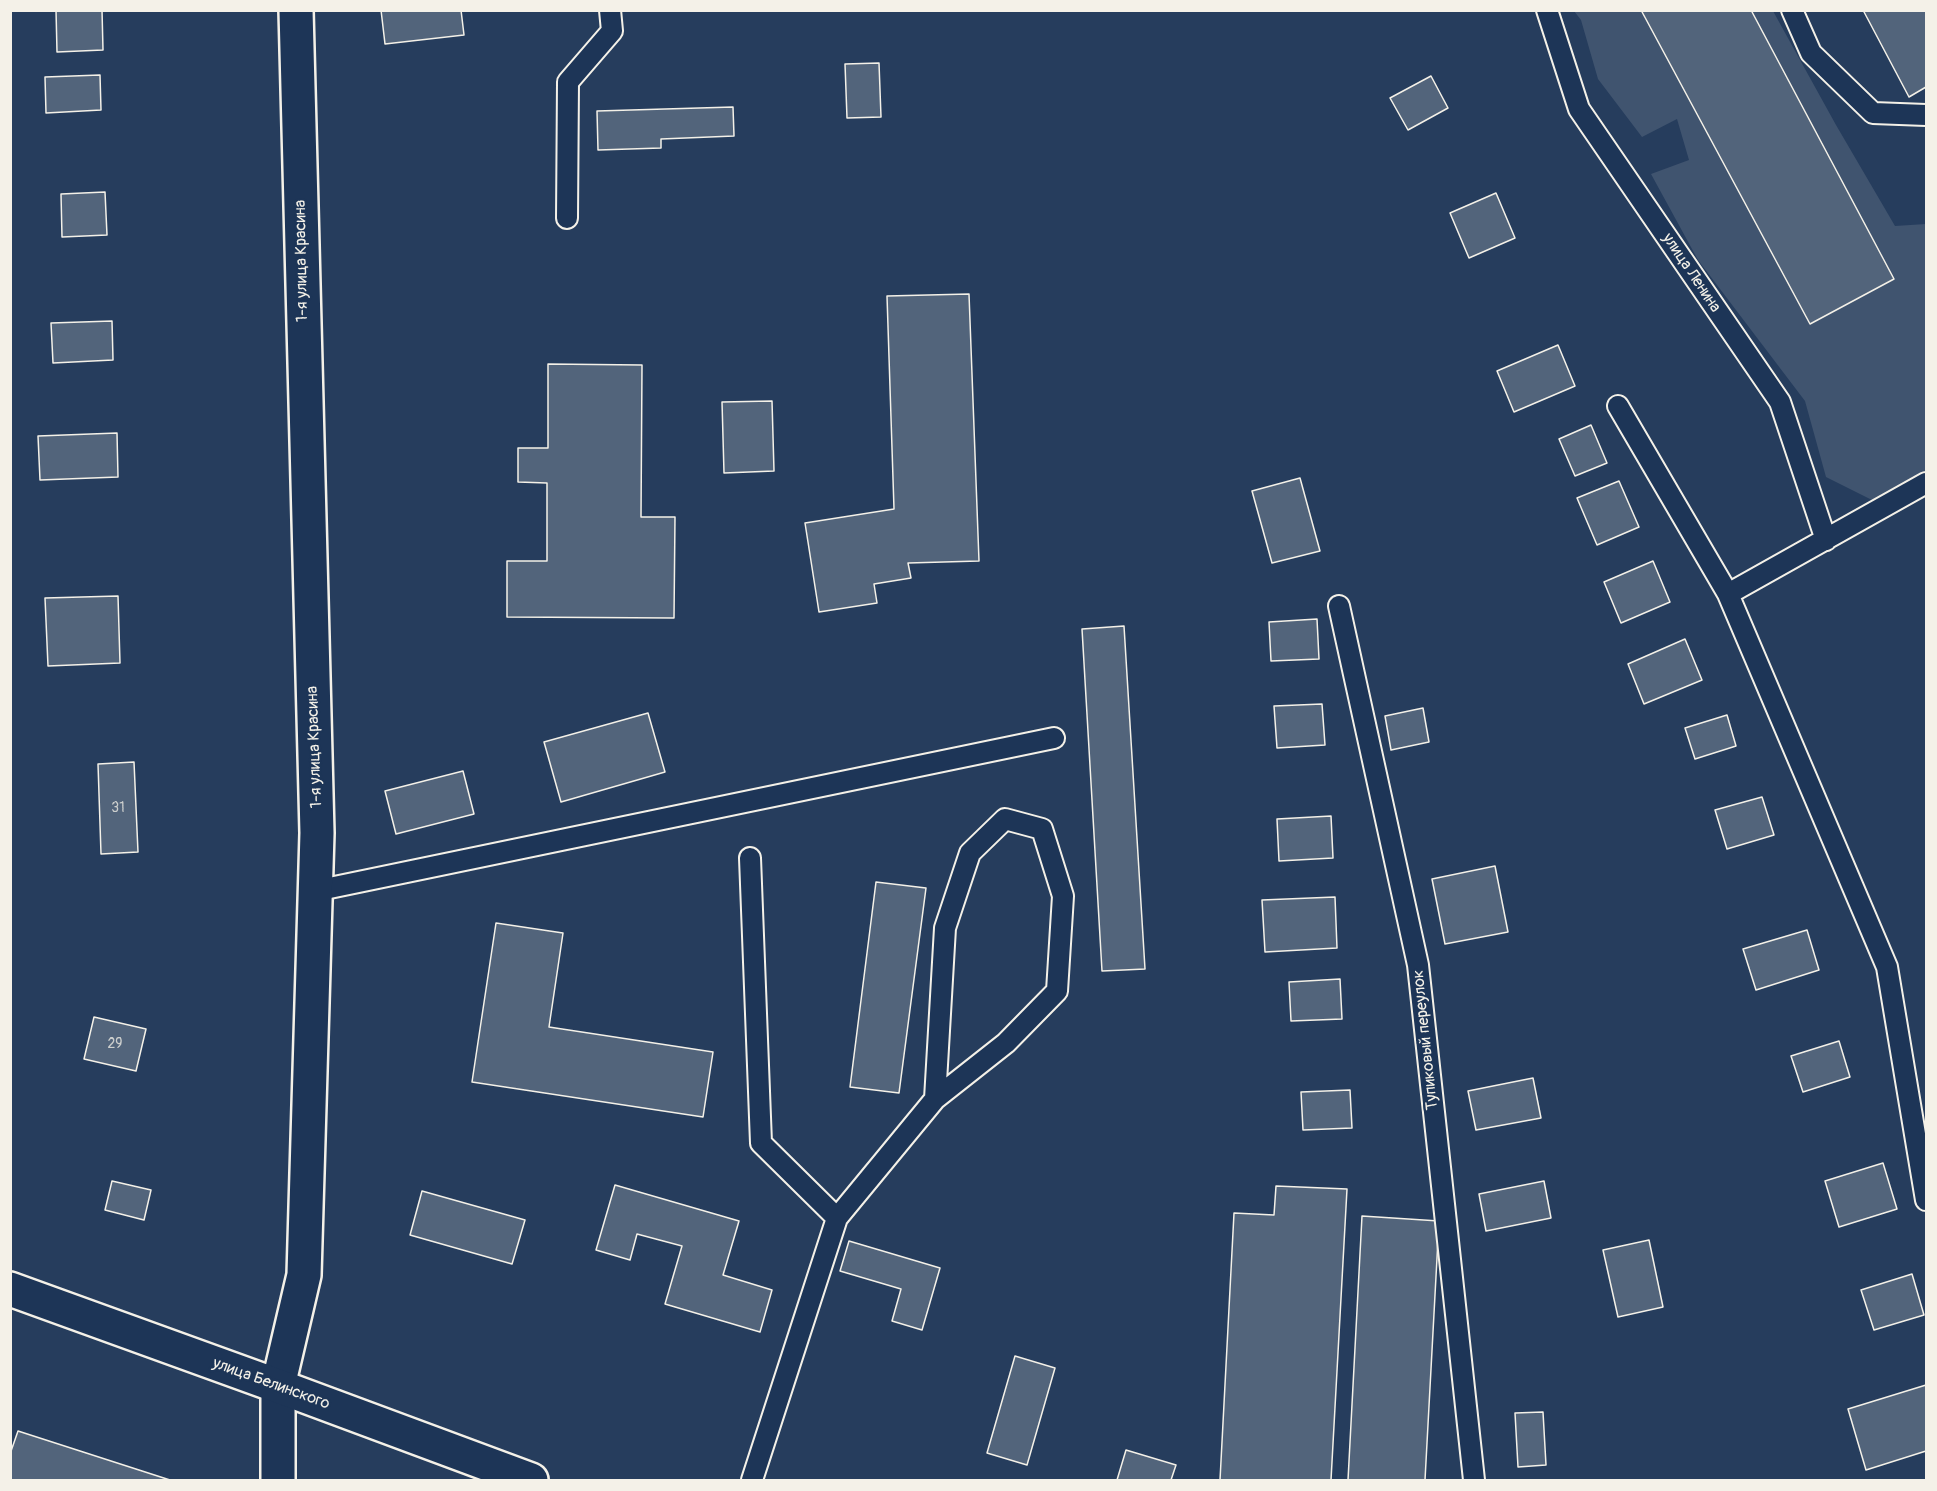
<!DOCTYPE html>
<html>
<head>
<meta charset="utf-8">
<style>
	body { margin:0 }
	#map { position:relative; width:1937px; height:1491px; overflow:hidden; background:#263d5d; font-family:Pangolin,sans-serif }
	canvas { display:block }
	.frame { position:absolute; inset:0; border:12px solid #f4f1e8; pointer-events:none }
</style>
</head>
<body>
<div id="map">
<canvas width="1937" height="1491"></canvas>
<div class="frame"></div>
</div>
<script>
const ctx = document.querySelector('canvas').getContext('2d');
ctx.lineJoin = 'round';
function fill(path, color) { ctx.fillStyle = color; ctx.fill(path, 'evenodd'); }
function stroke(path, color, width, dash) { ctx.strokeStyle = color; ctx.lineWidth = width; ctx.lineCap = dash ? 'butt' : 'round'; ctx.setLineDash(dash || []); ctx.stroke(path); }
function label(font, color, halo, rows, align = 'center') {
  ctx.font = font + ' Pangolin,sans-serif'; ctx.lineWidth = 4.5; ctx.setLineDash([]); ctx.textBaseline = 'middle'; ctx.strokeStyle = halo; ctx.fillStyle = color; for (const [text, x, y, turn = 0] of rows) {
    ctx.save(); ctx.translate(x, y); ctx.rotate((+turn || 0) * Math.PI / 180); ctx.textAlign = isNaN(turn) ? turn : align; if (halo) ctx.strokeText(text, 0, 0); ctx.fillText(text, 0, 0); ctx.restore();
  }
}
const green = new Path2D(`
	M 1574,11 L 1773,11 L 1836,125 L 1895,226 L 1926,224 L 1926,471 L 1874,501 L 1826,477 L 1805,401 L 1698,260 L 1651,174 L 1689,160 L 1677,119 L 1642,137 L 1598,79 L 1581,20 Z`);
const building = new Path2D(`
	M 56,10 L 102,10 L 103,50 L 57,52 Z
	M 381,10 L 461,10 L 464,35 L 385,44 Z
	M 1641,10 L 1751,10 L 1894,279 L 1810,324 Z
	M 1863,10 L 1926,10 L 1926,87 L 1909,97 Z
	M 879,63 L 881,117 L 847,118 L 845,64 Z
	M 100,75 L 101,110 L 46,113 L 45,77 Z
	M 1431,76 L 1448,108 L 1408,130 L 1390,98 Z
	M 733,107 L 734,136 L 661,139 L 661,148 L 598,150 L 597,111 Z
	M 105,192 L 107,235 L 62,237 L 61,194 Z
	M 1496,193 L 1515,238 L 1469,258 L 1450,213 Z
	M 969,294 L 979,561 L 908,563 L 911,578 L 874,584 L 877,603 L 819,612 L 805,523 L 894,509 L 887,296 Z
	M 112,321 L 113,360 L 53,363 L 51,323 Z
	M 1558,345 L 1575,386 L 1514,412 L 1497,371 Z
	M 548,364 L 642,365 L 641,517 L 675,517 L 674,618 L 507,617 L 507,561 L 547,561 L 547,483 L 518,482 L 518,448 L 548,448 Z
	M 772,401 L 774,471 L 724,473 L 722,402 Z
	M 1591,425 L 1607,463 L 1575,476 L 1559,439 Z
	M 117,433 L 118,477 L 40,480 L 38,436 Z
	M 1300,478 L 1320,551 L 1272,563 L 1252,491 Z
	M 1619,481 L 1639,527 L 1597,545 L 1577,498 Z
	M 1653,561 L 1670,602 L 1621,623 L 1604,582 Z
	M 118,596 L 120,663 L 48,666 L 45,598 Z
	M 1317,619 L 1319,659 L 1271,661 L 1269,622 Z
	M 1124,626 L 1145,969 L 1102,971 L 1082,629 Z
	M 1685,639 L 1702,680 L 1644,704 L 1628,664 Z
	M 1322,704 L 1325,745 L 1277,748 L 1274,706 Z
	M 1423,708 L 1429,742 L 1391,750 L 1385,716 Z
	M 648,713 L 665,772 L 561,802 L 544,742 Z
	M 1727,715 L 1736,746 L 1695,759 L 1685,728 Z
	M 134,762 L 138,852 L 101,854 L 98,764 Z
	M 463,771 L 474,814 L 396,834 L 385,791 Z
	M 1762,797 L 1774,835 L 1727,849 L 1715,810 Z
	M 1331,816 L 1333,858 L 1279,861 L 1277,819 Z
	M 1495,866 L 1508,932 L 1445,944 L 1432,879 Z
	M 876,882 L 926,888 L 899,1093 L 850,1087 Z
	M 1335,897 L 1337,948 L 1265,952 L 1262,900 Z
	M 496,923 L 563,933 L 549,1027 L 713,1052 L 703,1117 L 472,1082 Z
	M 1807,930 L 1819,970 L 1756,990 L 1743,949 Z
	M 1340,979 L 1342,1019 L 1291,1021 L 1289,982 Z
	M 94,1017 L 146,1029 L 136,1071 L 84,1059 Z
	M 1839,1041 L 1850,1077 L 1803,1092 L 1791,1056 Z
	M 1533,1078 L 1541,1118 L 1476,1130 L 1468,1091 Z
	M 1350,1090 L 1352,1128 L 1303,1130 L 1301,1092 Z
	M 1883,1163 L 1897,1209 L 1839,1227 L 1825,1181 Z
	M 112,1181 L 151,1190 L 144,1220 L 105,1210 Z
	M 1544,1181 L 1551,1218 L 1486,1231 L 1479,1194 Z
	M 615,1185 L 739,1221 L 723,1275 L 772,1290 L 760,1332 L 665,1304 L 682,1246 L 637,1234 L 630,1260 L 596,1250 Z
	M 1276,1186 L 1347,1189 L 1331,1480 L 1220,1480 L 1234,1213 L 1274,1215 Z
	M 422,1191 L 525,1220 L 512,1264 L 410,1235 Z
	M 1362,1216 L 1439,1221 L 1425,1480 L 1348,1480 Z
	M 1649,1240 L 1663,1307 L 1618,1317 L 1603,1250 Z
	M 849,1241 L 940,1268 L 922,1330 L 892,1321 L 901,1289 L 840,1271 Z
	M 1912,1274 L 1924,1315 L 1874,1330 L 1861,1290 Z
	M 1015,1356 L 1055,1368 L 1027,1465 L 987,1453 Z
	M 1926,1385 L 1926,1451 L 1866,1470 L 1848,1409 Z
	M 1543,1412 L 1546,1465 L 1518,1467 L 1515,1413 Z
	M 18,1431 L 170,1480 L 10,1480 L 10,1454 Z
	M 1126,1450 L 1176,1465 L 1171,1480 L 1117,1480 Z`);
const service = new Path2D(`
	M 1547,10 L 1579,109 L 1780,402 L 1826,540
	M 1792,10 L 1811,53 L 1873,113 L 1926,115
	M 567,218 L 568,82 L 612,31 L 610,10
	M 1618,406 L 1728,594 L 1887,967 L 1926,1200
	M 1728,594 L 1926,483
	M 1339,606 L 1418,965 L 1474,1480
	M 750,858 L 761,1143 L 837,1218
	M 315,891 L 1054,738
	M 752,1480 L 837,1218 L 935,1099 L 1006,1043 L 1057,991 L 1063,896 L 1042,829 L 1005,819 L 970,853 L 945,928 L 935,1099`);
const minor = new Path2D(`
	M 278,1480 L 278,1386 L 304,1275 L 317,833 L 296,10`);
const primary = new Path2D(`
	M 10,1289 L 278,1386 L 531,1480`);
const numberNames = [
	["31",118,808],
	["29",115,1044]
];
const streetNames = [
	["1-я улица Красина",302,261,-91],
	["улица Ленина",1691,273,56],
	["1-я улица Красина",315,747,-92],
	["Тупиковый переулок",1426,1040,-96],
	["улица Белинского",271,1384,20]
];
fill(green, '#40546f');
fill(building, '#52647b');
stroke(building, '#f4f1e8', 1.5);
stroke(service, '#f4f1e8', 24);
stroke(minor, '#f4f1e8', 38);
stroke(primary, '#f4f1e8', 38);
stroke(service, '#1d3557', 20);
stroke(minor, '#1d3557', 33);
stroke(primary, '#1d3557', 33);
label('14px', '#cccecd', null, numberNames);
label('16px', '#f4f1e8', '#1d3557', streetNames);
</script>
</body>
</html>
